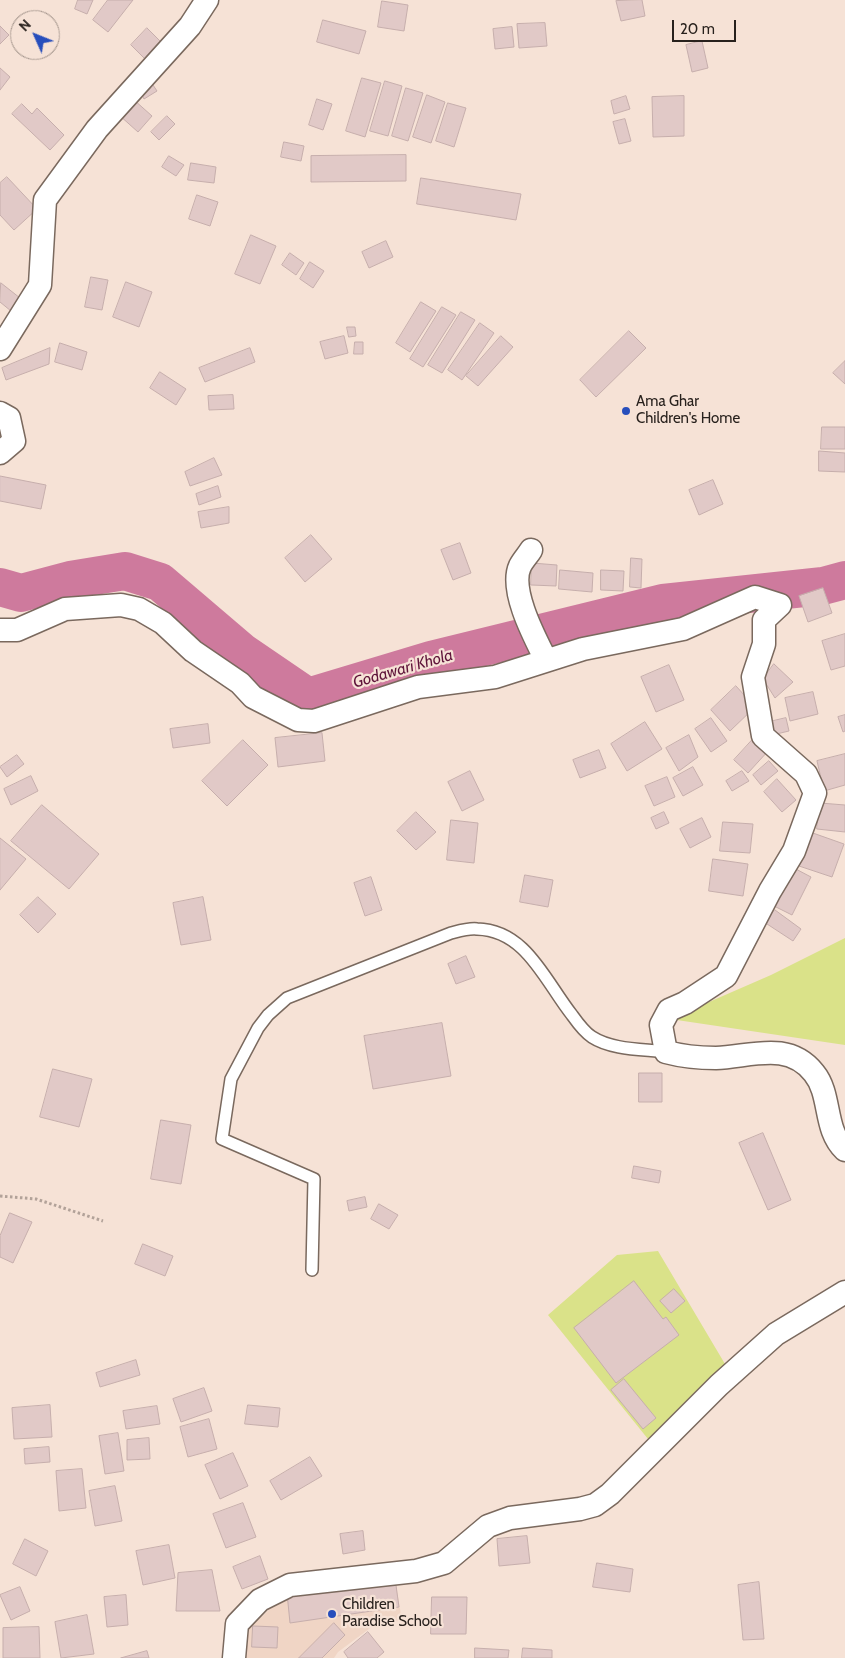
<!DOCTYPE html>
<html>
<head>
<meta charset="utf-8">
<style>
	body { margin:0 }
	#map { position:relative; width:845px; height:1658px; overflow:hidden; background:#f6e2d6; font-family:Cabin,sans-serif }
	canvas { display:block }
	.north { position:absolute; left:10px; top:10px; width:50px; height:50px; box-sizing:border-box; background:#f6e2d6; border:1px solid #a4958c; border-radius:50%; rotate:314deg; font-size:14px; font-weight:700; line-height:20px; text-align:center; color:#28211d }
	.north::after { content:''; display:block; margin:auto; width:18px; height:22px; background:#274ebc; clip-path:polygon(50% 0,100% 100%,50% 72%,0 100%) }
	.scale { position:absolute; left:672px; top:20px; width:64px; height:22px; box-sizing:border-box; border:2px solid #28211d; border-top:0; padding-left:6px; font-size:15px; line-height:18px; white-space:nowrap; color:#28211d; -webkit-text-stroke:4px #f6e2d6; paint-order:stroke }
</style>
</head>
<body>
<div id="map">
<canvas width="845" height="1658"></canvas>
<div class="north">N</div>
<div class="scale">20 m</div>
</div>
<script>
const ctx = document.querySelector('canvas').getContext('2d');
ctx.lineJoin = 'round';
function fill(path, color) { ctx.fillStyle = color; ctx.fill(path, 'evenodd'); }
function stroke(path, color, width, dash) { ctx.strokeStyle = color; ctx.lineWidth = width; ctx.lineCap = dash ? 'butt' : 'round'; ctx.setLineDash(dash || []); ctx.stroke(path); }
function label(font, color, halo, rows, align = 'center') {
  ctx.font = font + ' Cabin,sans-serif'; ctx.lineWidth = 4.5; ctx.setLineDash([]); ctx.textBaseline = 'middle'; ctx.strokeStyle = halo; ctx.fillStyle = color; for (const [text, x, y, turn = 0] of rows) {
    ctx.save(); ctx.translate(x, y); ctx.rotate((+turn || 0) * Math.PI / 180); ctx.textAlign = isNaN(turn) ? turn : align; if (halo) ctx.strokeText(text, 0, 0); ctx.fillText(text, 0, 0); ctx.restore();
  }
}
const built = new Path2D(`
	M 395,1578 L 402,1621 L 377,1623 L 338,1652 L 334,1658 L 240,1658 L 241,1636 L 287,1593 Z`);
const green = new Path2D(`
	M 845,938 L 845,1045 L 670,1019 L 771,975 Z
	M 658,1251 L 725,1364 L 648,1439 L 548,1315 L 617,1255 Z`);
const river = new Path2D(`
	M 0,587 L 21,593 L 70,580 L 125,571 L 160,582 L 242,652 L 308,697 L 431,660 L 663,603 L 823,586 L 845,580`);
const building = new Path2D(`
	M 78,0 L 93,0 L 87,14 L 75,9 Z
	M 108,0 L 133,0 L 108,32 L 93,20 Z
	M 642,0 L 645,16 L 621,21 L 616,1 Z
	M 382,1 L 408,5 L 404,31 L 378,27 Z
	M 323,20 L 366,31 L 359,54 L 317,42 Z
	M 545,23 L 547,46 L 519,48 L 517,24 Z
	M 0,26 L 9,35 L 0,44 Z
	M 512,27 L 514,47 L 495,49 L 493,29 Z
	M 147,28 L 161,42 L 145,59 L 131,45 Z
	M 702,41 L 708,68 L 692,72 L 686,45 Z
	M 0,68 L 10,77 L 0,90 Z
	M 362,78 L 381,83 L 365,137 L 346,131 Z
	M 385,81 L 402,86 L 388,136 L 370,131 Z
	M 151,82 L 157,91 L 144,99 L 139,89 Z
	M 406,88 L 423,93 L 408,141 L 392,136 Z
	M 427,95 L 445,102 L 431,143 L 413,137 Z
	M 626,96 L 630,109 L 614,114 L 611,101 Z
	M 684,96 L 684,136 L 653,137 L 652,97 Z
	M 133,99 L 152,116 L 138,132 L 119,115 Z
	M 317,99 L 332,104 L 323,130 L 309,125 Z
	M 448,103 L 466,108 L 454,147 L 436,141 Z
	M 22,104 L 32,114 L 37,108 L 64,135 L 50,150 L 12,114 Z
	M 167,116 L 175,124 L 159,140 L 151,132 Z
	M 625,119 L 631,141 L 619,144 L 613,122 Z
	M 284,142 L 304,146 L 301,161 L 281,157 Z
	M 406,155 L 406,181 L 311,182 L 311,156 Z
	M 169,156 L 184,165 L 176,176 L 162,167 Z
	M 191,163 L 216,167 L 214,183 L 188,180 Z
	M 7,177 L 37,209 L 14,230 L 0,215 L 0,183 Z
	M 421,178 L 521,194 L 516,220 L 417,204 Z
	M 197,195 L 218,202 L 210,226 L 189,219 Z
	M 251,235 L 276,246 L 260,284 L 235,274 Z
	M 386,241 L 393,257 L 369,268 L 362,252 Z
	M 290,253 L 304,263 L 296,275 L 282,265 Z
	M 310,262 L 324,271 L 313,288 L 300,279 Z
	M 91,277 L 108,280 L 102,310 L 85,307 Z
	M 126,282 L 152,292 L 139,327 L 113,317 Z
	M 1,283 L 20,298 L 11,311 L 0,302 Z
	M 421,302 L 436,311 L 410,352 L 396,343 Z
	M 442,307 L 456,315 L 423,367 L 410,359 Z
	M 461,312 L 475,320 L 442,373 L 428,365 Z
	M 480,323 L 494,333 L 462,380 L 448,370 Z
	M 347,327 L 355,327 L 356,336 L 349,337 Z
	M 629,331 L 646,348 L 596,397 L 580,380 Z
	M 344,336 L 348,353 L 325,359 L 320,342 Z
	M 501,336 L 513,347 L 478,386 L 466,376 Z
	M 355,342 L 363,342 L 363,354 L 354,354 Z
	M 60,343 L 87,352 L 82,370 L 55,362 Z
	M 50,348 L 49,364 L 6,380 L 2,368 Z
	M 250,348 L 255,362 L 205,382 L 199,368 Z
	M 845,361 L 845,384 L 833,373 Z
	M 160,372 L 186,389 L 176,405 L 150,388 Z
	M 233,395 L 234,409 L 209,410 L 208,396 Z
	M 822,427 L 845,427 L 845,449 L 821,449 Z
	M 819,451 L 845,453 L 845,472 L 819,471 Z
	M 214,458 L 222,475 L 190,486 L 185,472 Z
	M 0,476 L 46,485 L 41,509 L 0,501 Z
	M 713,480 L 723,504 L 699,515 L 689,490 Z
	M 218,486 L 221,497 L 199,505 L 196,494 Z
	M 229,507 L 229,523 L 201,528 L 198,512 Z
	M 311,535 L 332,559 L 305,582 L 285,558 Z
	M 460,543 L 471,573 L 453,580 L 441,550 Z
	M 631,558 L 642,559 L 641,588 L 630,587 Z
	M 532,563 L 557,565 L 556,586 L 531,585 Z
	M 560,570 L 593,573 L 592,592 L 559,589 Z
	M 601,570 L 624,571 L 623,591 L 601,590 Z
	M 823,588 L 832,613 L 808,622 L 799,596 Z
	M 845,634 L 845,666 L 831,670 L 822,641 Z
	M 774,664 L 793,682 L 775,698 L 763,679 Z
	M 669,665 L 684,700 L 656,712 L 641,677 Z
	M 736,686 L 755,707 L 730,731 L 711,710 Z
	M 813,692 L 818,714 L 790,721 L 785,698 Z
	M 845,715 L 845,731 L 843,732 L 838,717 Z
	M 711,718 L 727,741 L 711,752 L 695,729 Z
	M 786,718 L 789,731 L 768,736 L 765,723 Z
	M 645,722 L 662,749 L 627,771 L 611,744 Z
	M 208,724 L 210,743 L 173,748 L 170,729 Z
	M 322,733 L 325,761 L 278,767 L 275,738 Z
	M 689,735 L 698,757 L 679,771 L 666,748 Z
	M 755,737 L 769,750 L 748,773 L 734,760 Z
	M 243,740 L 268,765 L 227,806 L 202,781 Z
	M 599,750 L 606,768 L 580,778 L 573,760 Z
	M 845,754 L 845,785 L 824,791 L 817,761 Z
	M 17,755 L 24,764 L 7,777 L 0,767 Z
	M 769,761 L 778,771 L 761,785 L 753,775 Z
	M 693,767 L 703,785 L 683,796 L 673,778 Z
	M 470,771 L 484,800 L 462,811 L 448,782 Z
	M 742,771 L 749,781 L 732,791 L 726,781 Z
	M 31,776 L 38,791 L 11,805 L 4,789 Z
	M 667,777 L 675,797 L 654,806 L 645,786 Z
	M 777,779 L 796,800 L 782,812 L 764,792 Z
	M 820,803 L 845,805 L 845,832 L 817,829 Z
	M 42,805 L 99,854 L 69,889 L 11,841 Z
	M 416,812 L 436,832 L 416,850 L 397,831 Z
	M 664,812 L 669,823 L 656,829 L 651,818 Z
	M 702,818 L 711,837 L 690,848 L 680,829 Z
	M 451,820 L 478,823 L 474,863 L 447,860 Z
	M 723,822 L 753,824 L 750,853 L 720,851 Z
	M 810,832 L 844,844 L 832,877 L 799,866 Z
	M 0,838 L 26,859 L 0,890 Z
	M 713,859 L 748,864 L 743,896 L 709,891 Z
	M 792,867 L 811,877 L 792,915 L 772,905 Z
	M 525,875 L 553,880 L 548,907 L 520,902 Z
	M 371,877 L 382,910 L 365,916 L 354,883 Z
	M 38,897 L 56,914 L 38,933 L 20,915 Z
	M 203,897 L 211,940 L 181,945 L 173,903 Z
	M 775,910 L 801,929 L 793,941 L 764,922 Z
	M 466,956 L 475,977 L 456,984 L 448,964 Z
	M 442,1023 L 451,1076 L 373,1089 L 364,1036 Z
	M 53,1069 L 92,1079 L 79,1127 L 40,1117 Z
	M 639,1073 L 662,1073 L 662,1102 L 639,1102 Z
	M 161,1120 L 191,1125 L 181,1184 L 151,1179 Z
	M 763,1133 L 791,1200 L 768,1210 L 739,1143 Z
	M 634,1166 L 661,1171 L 659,1183 L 632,1178 Z
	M 365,1197 L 367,1207 L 349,1211 L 347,1201 Z
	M 379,1204 L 398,1215 L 389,1229 L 371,1219 Z
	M 10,1213 L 32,1222 L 13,1263 L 0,1257 L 0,1236 Z
	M 143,1244 L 173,1256 L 165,1276 L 135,1264 Z
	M 634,1281 L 663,1319 L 666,1317 L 679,1335 L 616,1383 L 574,1328 Z
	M 674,1289 L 685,1301 L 671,1313 L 660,1301 Z
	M 136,1360 L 140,1375 L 100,1387 L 96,1373 Z
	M 624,1379 L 656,1418 L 643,1429 L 611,1390 Z
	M 204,1388 L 212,1411 L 181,1422 L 173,1399 Z
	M 50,1405 L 52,1437 L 14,1439 L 12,1408 Z
	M 248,1405 L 280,1408 L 278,1427 L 245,1424 Z
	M 157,1406 L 160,1424 L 126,1429 L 123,1411 Z
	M 209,1419 L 217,1449 L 188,1457 L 180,1427 Z
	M 118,1433 L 124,1471 L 105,1474 L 99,1436 Z
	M 149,1438 L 150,1459 L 127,1460 L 127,1440 Z
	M 49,1447 L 50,1462 L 25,1464 L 24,1449 Z
	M 233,1453 L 248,1486 L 220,1499 L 205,1465 Z
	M 310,1457 L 322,1476 L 281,1500 L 270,1481 Z
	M 82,1469 L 86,1508 L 59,1511 L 56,1471 Z
	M 115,1486 L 122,1521 L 95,1526 L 89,1491 Z
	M 243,1503 L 256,1537 L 226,1548 L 213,1514 Z
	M 363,1531 L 365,1550 L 343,1554 L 340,1534 Z
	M 527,1536 L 530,1563 L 499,1566 L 497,1539 Z
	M 25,1539 L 48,1551 L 36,1576 L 13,1564 Z
	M 169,1545 L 175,1578 L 143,1585 L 136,1551 Z
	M 260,1556 L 268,1579 L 242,1589 L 233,1567 Z
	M 597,1563 L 633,1569 L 630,1592 L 593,1587 Z
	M 212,1570 L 220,1611 L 176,1611 L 178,1573 Z
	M 395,1578 L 399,1607 L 290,1623 L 287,1593 Z
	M 759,1582 L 764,1639 L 743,1640 L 738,1585 Z
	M 20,1587 L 30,1611 L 11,1620 L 0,1595 Z
	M 126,1595 L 128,1625 L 107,1627 L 104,1597 Z
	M 432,1597 L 467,1597 L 466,1634 L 431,1634 Z
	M 87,1615 L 94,1654 L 61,1658 L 55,1622 Z
	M 334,1623 L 345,1635 L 322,1658 L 299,1658 Z
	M 253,1626 L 278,1627 L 277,1648 L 252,1647 Z
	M 39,1627 L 40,1658 L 3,1658 L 3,1628 Z
	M 368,1632 L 384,1652 L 377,1658 L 348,1658 L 344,1652 Z
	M 475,1648 L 509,1650 L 508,1658 L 475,1658 Z
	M 523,1648 L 552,1650 L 552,1658 L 522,1658 Z
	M 147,1651 L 149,1658 L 121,1658 Z`);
const path = new Path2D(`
	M 0,1196 L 36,1199 L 103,1221`);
const lane = new Path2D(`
	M 312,1270 L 314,1179 L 222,1139 L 231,1079 L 258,1028 L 268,1015 L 287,998 L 451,933 C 459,931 469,928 477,929 C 526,930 545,981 572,1015 C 577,1022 584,1032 592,1037 C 612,1050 643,1049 666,1052`);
const street = new Path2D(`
	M 0,349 L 40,285 L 45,200 L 97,129 L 190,26 L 207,0
	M 0,413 L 9,418 L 14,441 L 0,453
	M 531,550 C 528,555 523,560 520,566 C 509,590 535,638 546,660
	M 0,630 L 17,630 L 65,609 L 121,605 L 139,609 L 163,623 L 193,651 L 240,683 L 253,697 L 298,720 L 314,721 L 418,687 L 495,677 L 583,649 L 683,629 L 755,597 L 780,605 L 764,620 L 764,644 L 753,677 L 763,736 L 806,774 L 815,793 L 794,851 L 770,891 L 726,976 L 685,1003 L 669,1010 L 661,1025 L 666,1052 C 681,1056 700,1058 716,1058 C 750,1057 788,1040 814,1073 C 832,1095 823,1129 845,1150
	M 234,1658 L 237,1624 L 260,1600 L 290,1585 L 416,1571 L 444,1563 L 488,1526 L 510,1518 L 580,1509 L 595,1505 L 610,1494 L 719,1385 L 776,1334 L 845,1292`);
const markers = [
	[626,411,5,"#274ebc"],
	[332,1614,5,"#274ebc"]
];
const poiNames = [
	["Ama Ghar",636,402],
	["Children's Home",636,419],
	["Children",342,1605],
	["Paradise School",342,1622]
];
const waterNames = [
	["Godawari Khola",403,669,-16]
];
fill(built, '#f0d5c5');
fill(green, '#dae289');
stroke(river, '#ce7a9d', 38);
fill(building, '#e1c9c7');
stroke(building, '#c6aeac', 1);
stroke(lane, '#7a695e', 14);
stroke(street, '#7a695e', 25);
stroke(path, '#b2a299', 3, [2.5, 2.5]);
stroke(lane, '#fff', 11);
stroke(street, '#fff', 22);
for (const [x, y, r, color] of markers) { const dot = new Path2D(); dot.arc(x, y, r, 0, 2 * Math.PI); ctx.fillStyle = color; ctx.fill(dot); stroke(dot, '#f6e2d6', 2); }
label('15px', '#28211d', '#f6e2d6', poiNames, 'left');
label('italic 16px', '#5f143a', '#f6e2d6', waterNames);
</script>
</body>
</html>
